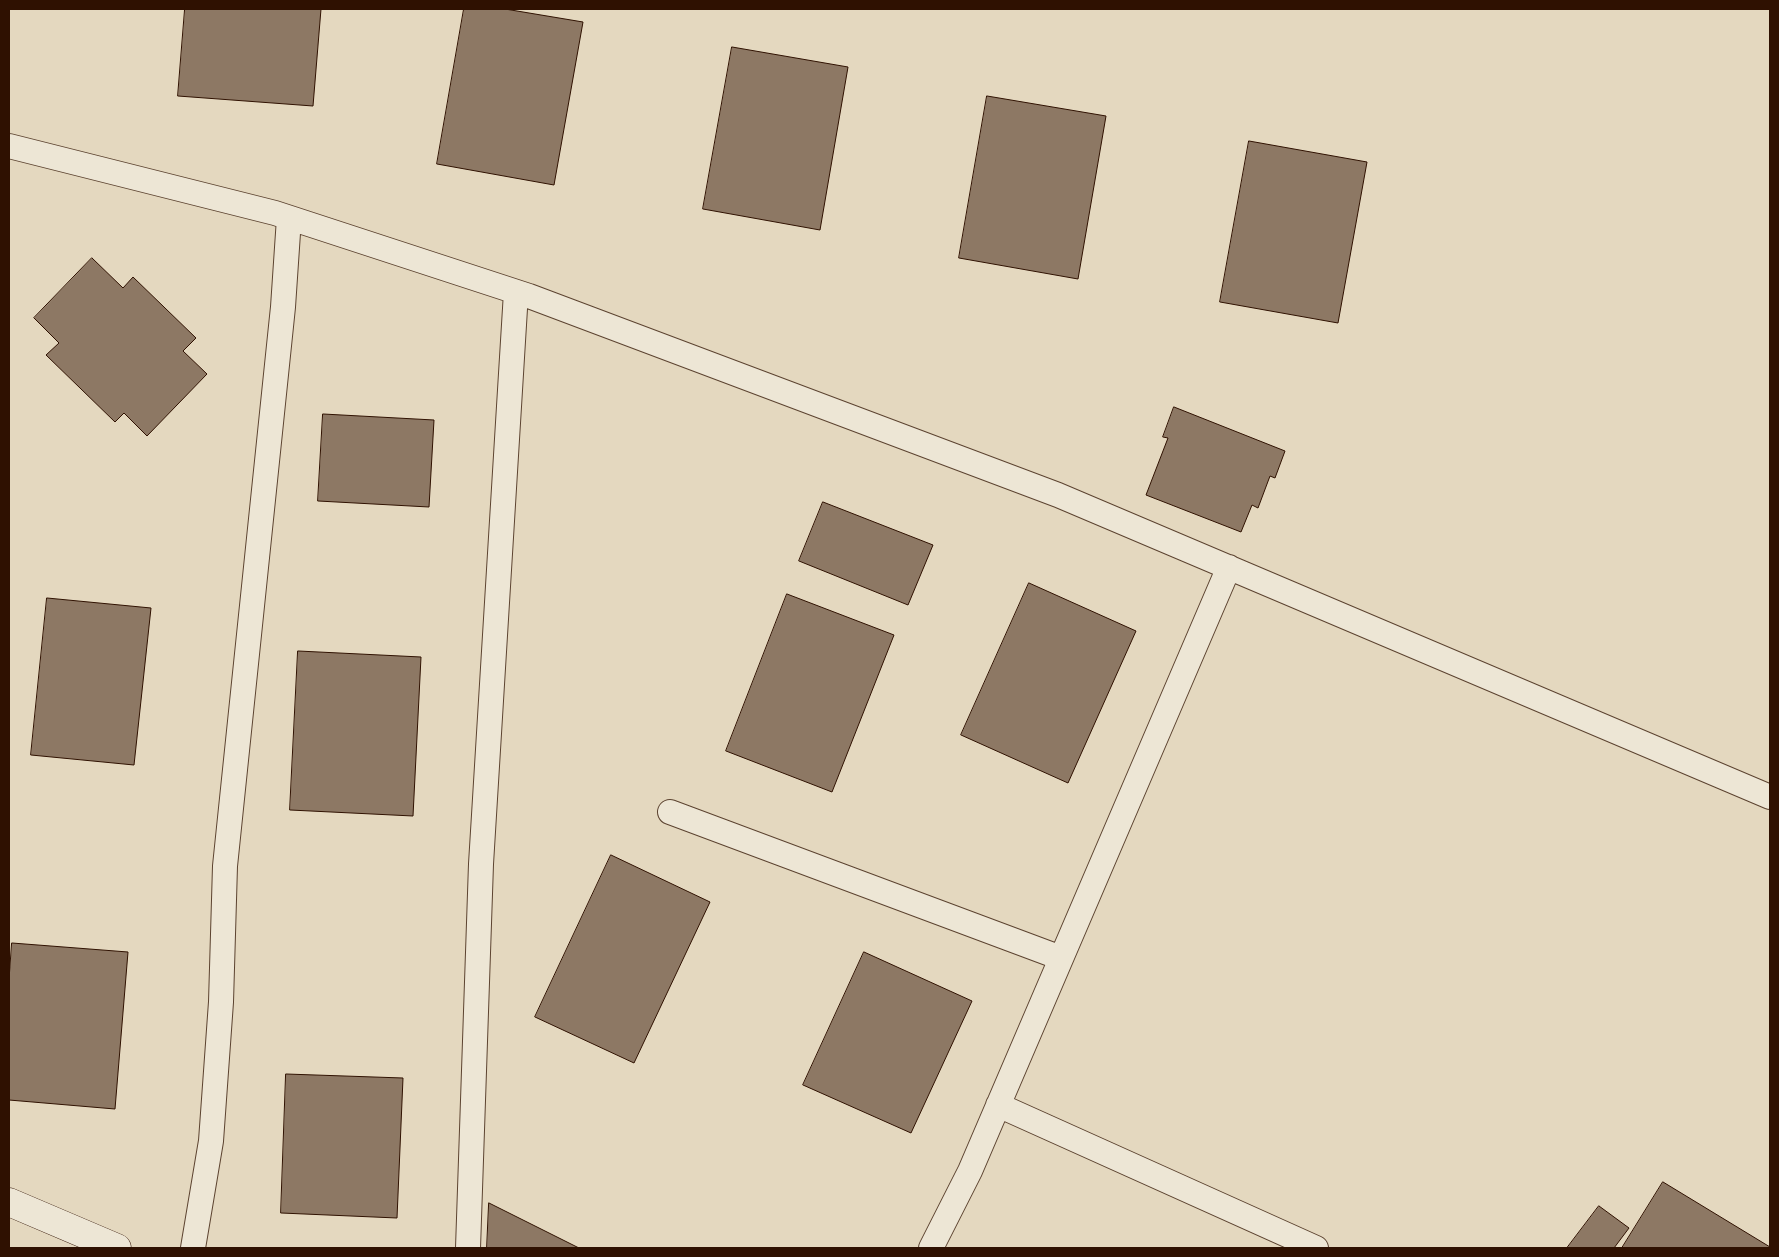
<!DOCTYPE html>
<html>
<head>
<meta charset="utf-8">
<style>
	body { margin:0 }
	#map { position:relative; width:1779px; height:1257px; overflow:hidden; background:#e4d8bf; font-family:"Sorts Mill Goudy",serif }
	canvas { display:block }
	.frame { position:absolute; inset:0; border:10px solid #2f1101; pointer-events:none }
</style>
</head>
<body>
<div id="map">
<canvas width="1779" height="1257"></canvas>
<div class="frame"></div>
</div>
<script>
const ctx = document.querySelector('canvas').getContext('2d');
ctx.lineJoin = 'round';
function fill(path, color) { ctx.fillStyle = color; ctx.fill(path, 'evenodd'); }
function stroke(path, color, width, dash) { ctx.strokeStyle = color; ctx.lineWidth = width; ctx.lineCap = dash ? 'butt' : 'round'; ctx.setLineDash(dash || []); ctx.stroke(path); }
const building = new Path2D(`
	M 185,9 L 321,9 L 313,106 L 178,96 Z
	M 464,9 L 505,9 L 583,22 L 554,185 L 437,164 Z
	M 732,47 L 848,67 L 820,230 L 703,209 Z
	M 987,96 L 1106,116 L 1078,279 L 959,258 Z
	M 1249,141 L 1367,162 L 1338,323 L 1220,302 Z
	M 92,258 L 123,288 L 133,277 L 196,338 L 183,351 L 207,374 L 147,436 L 124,413 L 115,422 L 46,355 L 59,343 L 34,318 Z
	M 1174,407 L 1285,451 L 1275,478 L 1270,476 L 1258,508 L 1252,505 L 1241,532 L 1146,495 L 1168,438 L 1163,437 Z
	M 323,414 L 434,420 L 429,507 L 318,501 Z
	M 823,502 L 933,545 L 908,605 L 799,561 Z
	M 1029,583 L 1136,631 L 1068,783 L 961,735 Z
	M 787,594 L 894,635 L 832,792 L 726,751 Z
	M 47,598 L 151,608 L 134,765 L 31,755 Z
	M 298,651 L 421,657 L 413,816 L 290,810 Z
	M 611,855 L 710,902 L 634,1063 L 535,1017 Z
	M 12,943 L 128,952 L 115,1109 L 9,1100 L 9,980 Z
	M 864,952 L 972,1001 L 911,1133 L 803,1085 Z
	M 286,1074 L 403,1078 L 397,1218 L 281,1213 Z
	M 1663,1182 L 1770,1247 L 1770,1248 L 1622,1248 Z
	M 489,1203 L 579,1248 L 487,1248 Z
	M 1599,1206 L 1629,1228 L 1614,1248 L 1567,1248 Z`);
const street = new Path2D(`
	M 9,146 L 275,213 L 529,296 L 1058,495 L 1770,797
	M 670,812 L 1061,958
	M 998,1105 L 1316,1248
	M 193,1248 L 211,1141 L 221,1002 L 225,866 L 283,307 L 289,218
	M 468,1248 L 481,864 L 516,292
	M 931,1248 L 970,1171 L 1229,567`);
const secondary = new Path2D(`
	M 9,1202 L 117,1248`);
fill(building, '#8d7864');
stroke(building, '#2f1101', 1);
stroke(street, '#5c4330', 26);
stroke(secondary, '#2f1101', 29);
stroke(street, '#ede6d5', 24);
stroke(secondary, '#ede6d5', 28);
</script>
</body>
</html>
